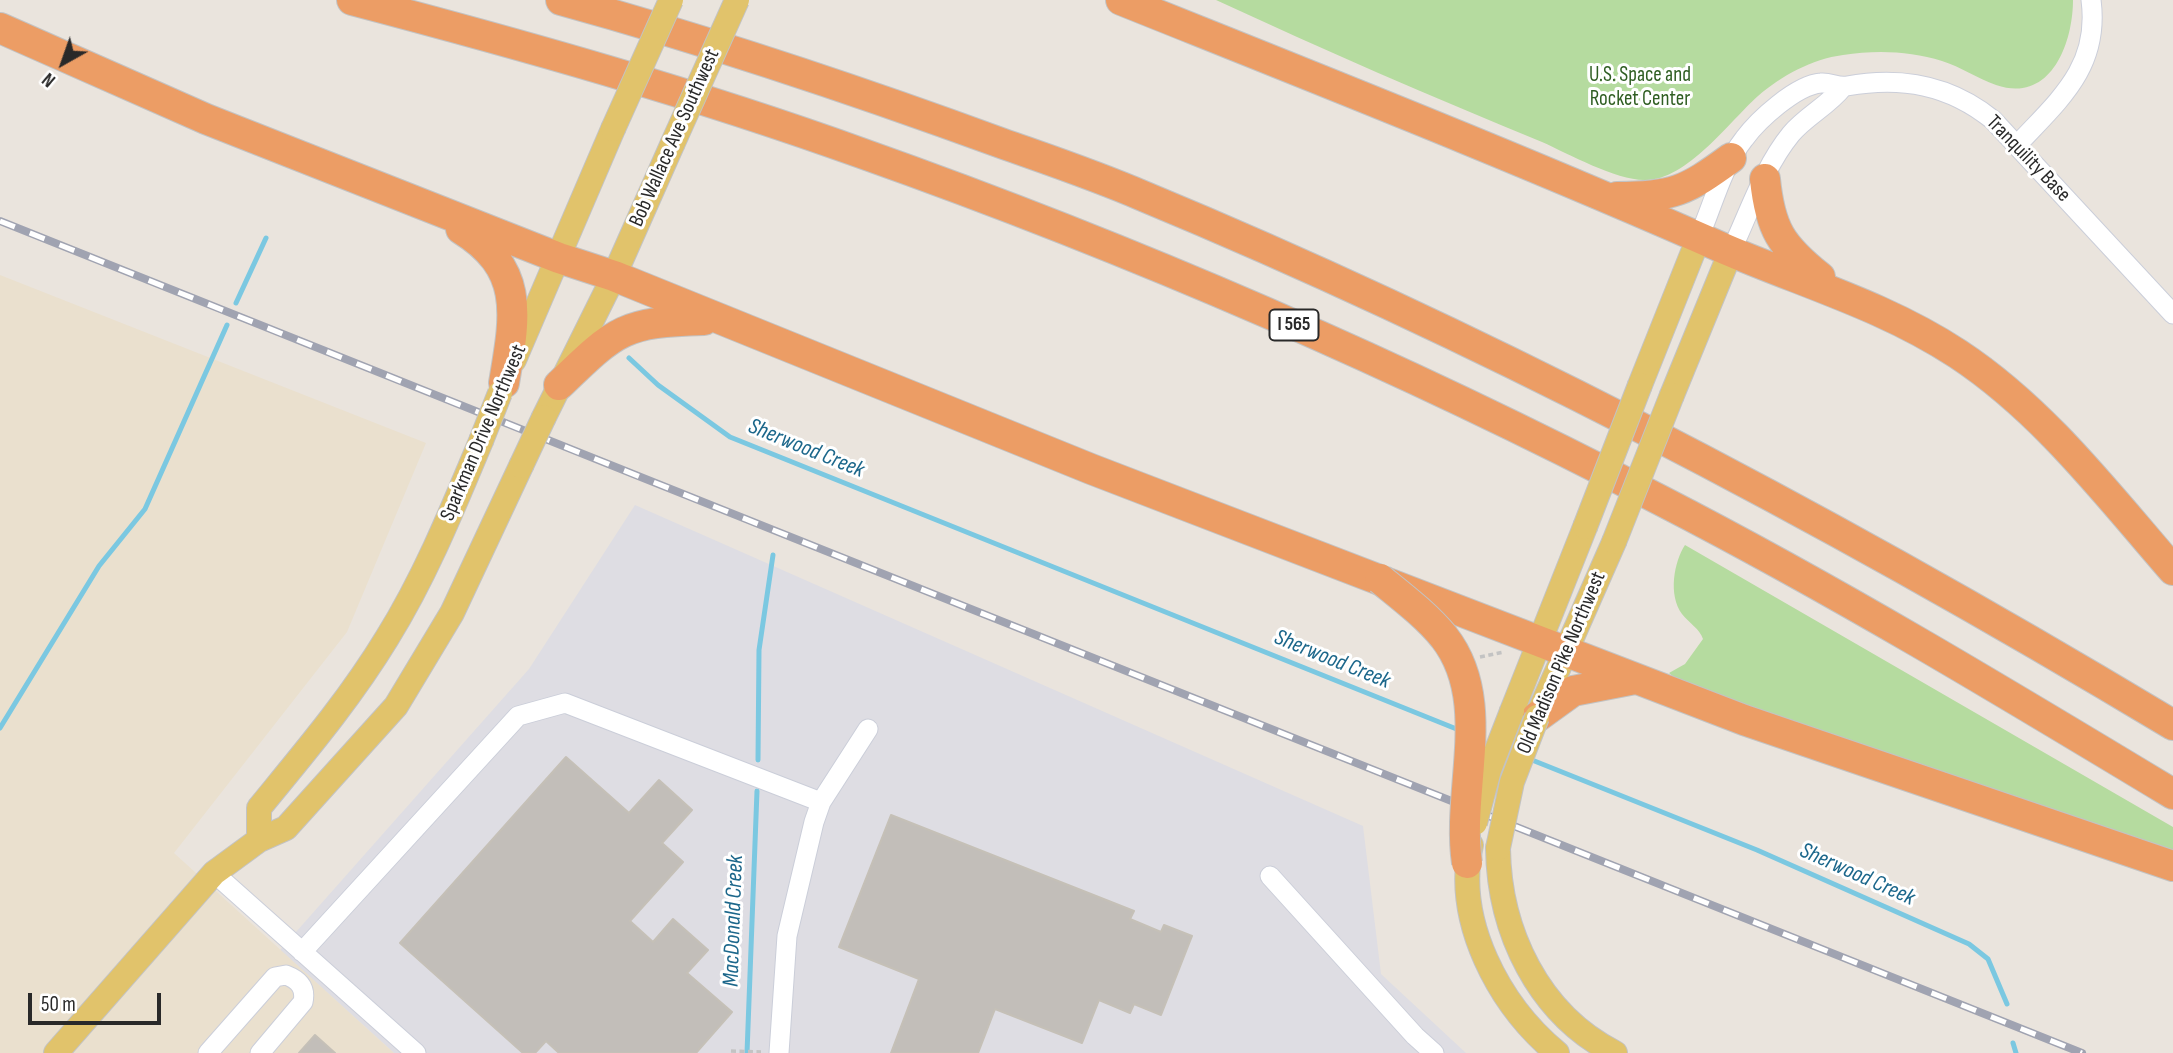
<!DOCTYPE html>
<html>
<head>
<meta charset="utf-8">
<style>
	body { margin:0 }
	#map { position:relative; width:2173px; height:1053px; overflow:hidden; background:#eae4dd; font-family:"Sofia Sans Condensed",sans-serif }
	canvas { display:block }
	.north { position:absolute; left:28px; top:28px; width:70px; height:70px; -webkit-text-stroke:5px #fff; paint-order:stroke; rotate:220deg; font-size:19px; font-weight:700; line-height:28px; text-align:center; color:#292929 }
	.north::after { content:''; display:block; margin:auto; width:24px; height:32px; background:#292929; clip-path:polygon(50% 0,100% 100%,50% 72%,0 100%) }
	.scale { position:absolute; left:28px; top:993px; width:133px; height:32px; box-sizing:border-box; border:4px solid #292929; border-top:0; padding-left:9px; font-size:21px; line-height:24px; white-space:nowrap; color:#292929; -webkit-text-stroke:5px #fff; paint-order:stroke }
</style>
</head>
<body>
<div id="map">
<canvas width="2173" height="1053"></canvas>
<div class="north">N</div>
<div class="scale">50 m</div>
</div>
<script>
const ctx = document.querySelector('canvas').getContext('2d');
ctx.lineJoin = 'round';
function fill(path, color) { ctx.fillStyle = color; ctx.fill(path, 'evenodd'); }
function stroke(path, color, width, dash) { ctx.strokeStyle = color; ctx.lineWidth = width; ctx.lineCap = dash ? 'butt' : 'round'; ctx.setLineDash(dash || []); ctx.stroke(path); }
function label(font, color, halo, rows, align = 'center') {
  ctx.font = font + ' "Sofia Sans Condensed",sans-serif'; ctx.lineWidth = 6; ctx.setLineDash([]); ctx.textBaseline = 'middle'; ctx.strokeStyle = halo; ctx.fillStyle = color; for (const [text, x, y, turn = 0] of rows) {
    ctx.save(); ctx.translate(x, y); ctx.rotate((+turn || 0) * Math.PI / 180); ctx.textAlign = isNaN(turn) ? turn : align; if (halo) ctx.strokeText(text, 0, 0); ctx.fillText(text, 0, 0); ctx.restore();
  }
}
const industrial = new Path2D(`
	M 635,505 L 1363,826 L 1381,974 L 1466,1053 L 394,1053 L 280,950 L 529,669 Z`);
const education = new Path2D(`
	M 0,275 L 426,443 L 347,632 L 174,853 L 394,1053 L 0,1053 Z`);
const green = new Path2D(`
	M 1216,0 L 2073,0 C 2073,43 2051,104 1996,85 C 1977,78 1961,67 1942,61 C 1910,51 1876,50 1843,55 C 1812,59 1781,76 1758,96 C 1729,122 1687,180 1646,180 C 1617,181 1569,154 1542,142 C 1432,97 1324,50 1216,0 Z
	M 1685,545 L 2173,827 L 2173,852 L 1764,713 L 1675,678 L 1669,673 L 1685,664 L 1703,639 C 1700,629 1689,623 1682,614 C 1668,595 1674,562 1685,545 Z`);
const stream = new Path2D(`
	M 236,303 L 266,238
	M 629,358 L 658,385 L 730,437 L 1459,730
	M 0,728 L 99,566 L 145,509 L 227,325
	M 1527,758 L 1757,850 L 1969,944 L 1988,959 L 2007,1004
	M 758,760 L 759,650 L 773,555
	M 2013,1043 L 2016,1053
	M 747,1053 L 757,791`);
const building = new Path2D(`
	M 566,757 L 629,813 L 659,780 L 692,810 L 662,843 L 683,862 L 630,921 L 653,942 L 673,919 L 708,950 L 687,973 L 732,1012 L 696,1053 L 559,1053 L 546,1041 L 535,1053 L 523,1053 L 400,943 Z
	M 891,815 L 1134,911 L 1130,919 L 1161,932 L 1164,925 L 1192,936 L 1161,1015 L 1134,1004 L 1130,1013 L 1099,1000 L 1082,1043 L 995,1009 L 978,1053 L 891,1053 L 919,979 L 839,947 Z
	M 315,1035 L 335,1053 L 299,1053 Z`);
const path = new Path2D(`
	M 1480,657 L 1504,652
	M 731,1051 L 761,1052`);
const minor = new Path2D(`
	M 2018,144 C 2059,100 2100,67 2091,0
	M 1699,237 C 1713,205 1722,167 1744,139 C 1758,120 1796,85 1821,83 C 1830,82 1838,88 1847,86 C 1902,76 1950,85 1993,120 L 2173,314
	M 1731,251 C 1749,213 1764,167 1791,134 C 1806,116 1828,106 1843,87
	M 214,873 L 416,1053
	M 1270,876 L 1415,1036 L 1434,1053
	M 302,952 L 518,716 L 565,703 L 821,802
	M 208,1053 L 275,977 L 286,975 C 299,980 306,988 303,1002 L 260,1053
	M 779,1053 L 787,936 L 814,822 L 821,802 L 868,729`);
const major = new Path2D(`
	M 514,360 L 613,129
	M 1640,385 L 1699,237
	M 1672,395 L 1731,251
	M 544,417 L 614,276 L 672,145
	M 1512,711 L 1585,527
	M 1537,717 L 1614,542
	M 259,840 L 259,808 C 304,753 350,699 387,638 C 425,577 453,508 481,441
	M 1471,845 C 1454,921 1499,1005 1557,1053
	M 1498,848 C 1499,931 1538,1014 1615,1053
	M 56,1053 L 214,873 L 259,840 L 286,828 L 396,706 L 452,613 L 521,466`);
const highway = new Path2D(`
	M 352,0 C 523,45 694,93 861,153 C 1135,250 1402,366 1660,500 C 1835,590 2004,692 2173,794
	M 561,0 C 710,41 856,90 1001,143 C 1049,160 1097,176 1143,196 C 1500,344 1842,526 2173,725
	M 1121,0 C 1323,81 1526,161 1725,249 C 1804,283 1885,306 1958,354 C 2043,410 2107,494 2173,570
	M 0,28 L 206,119 L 559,258 L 614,276 L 1091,469 L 1744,720 L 2173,866
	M 1765,179 C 1770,229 1781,246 1820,277
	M 1617,197 C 1673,197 1686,191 1731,158
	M 461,229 C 526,269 515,317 504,383
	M 559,385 C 616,330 623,322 704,320
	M 1537,717 L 1573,691 L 1635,679`);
const rail = new Path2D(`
	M 0,221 L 2082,1053`);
const majorBridge = new Path2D(`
	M 613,129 L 671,0
	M 672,145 L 737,0
	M 481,441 L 500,393
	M 521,466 L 544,417
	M 1585,527 L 1640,385
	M 1614,542 L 1672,395
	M 1475,823 L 1489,770 L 1512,711
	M 1498,848 L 1512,782 L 1537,717`);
const highwayBridge = new Path2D(`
	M 1380,579 C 1402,597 1426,615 1444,637 C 1494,701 1456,789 1467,863`);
const shields = [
	[1294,325,49]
];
const shieldNames = [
	["I 565",1294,325]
];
const parkNames = [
	["U.S. Space and",1640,76],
	["Rocket Center",1640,100]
];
const streetNames = [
	["Bob Wallace Ave Southwest",675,138,-66],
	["Tranquility Base",2028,159,46],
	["Sparkman Drive Northwest",484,433,-67],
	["Old Madison Pike Northwest",1562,663,-67]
];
const waterNames = [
	["Sherwood Creek",806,449,22],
	["Sherwood Creek",1332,660,22],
	["Sherwood Creek",1857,875,24],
	["MacDonald Creek",734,921,-88]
];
fill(industrial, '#dedde3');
fill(education, '#eae0ce');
fill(green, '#b5db9f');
stroke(stream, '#7bc8e1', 5);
fill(building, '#c2beb9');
stroke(building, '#c5c0b7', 2);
stroke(minor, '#cbced9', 21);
stroke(major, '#c3c3c3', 26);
stroke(highway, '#c3c3c3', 32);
stroke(path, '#c3c3c3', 3.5, [5, 3.5]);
stroke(minor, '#fff', 19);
stroke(major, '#e1c36b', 24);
stroke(highway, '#ec9d65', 30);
stroke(rail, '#a0a3b1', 8);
stroke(rail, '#fff', 5, [16]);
stroke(majorBridge, '#c3c3c3', 26, []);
stroke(highwayBridge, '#c3c3c3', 32, []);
stroke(majorBridge, '#e1c36b', 24);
stroke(highwayBridge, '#ec9d65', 30);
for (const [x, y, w] of shields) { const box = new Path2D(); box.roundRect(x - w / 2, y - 15.5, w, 31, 5); ctx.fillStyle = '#fff'; ctx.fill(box); stroke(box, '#292929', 2); }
label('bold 19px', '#292929', null, shieldNames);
label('21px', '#2f5e22', '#fff', parkNames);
label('21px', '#292929', '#fff', streetNames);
label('italic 23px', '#1c678b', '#fff', waterNames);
</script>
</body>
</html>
